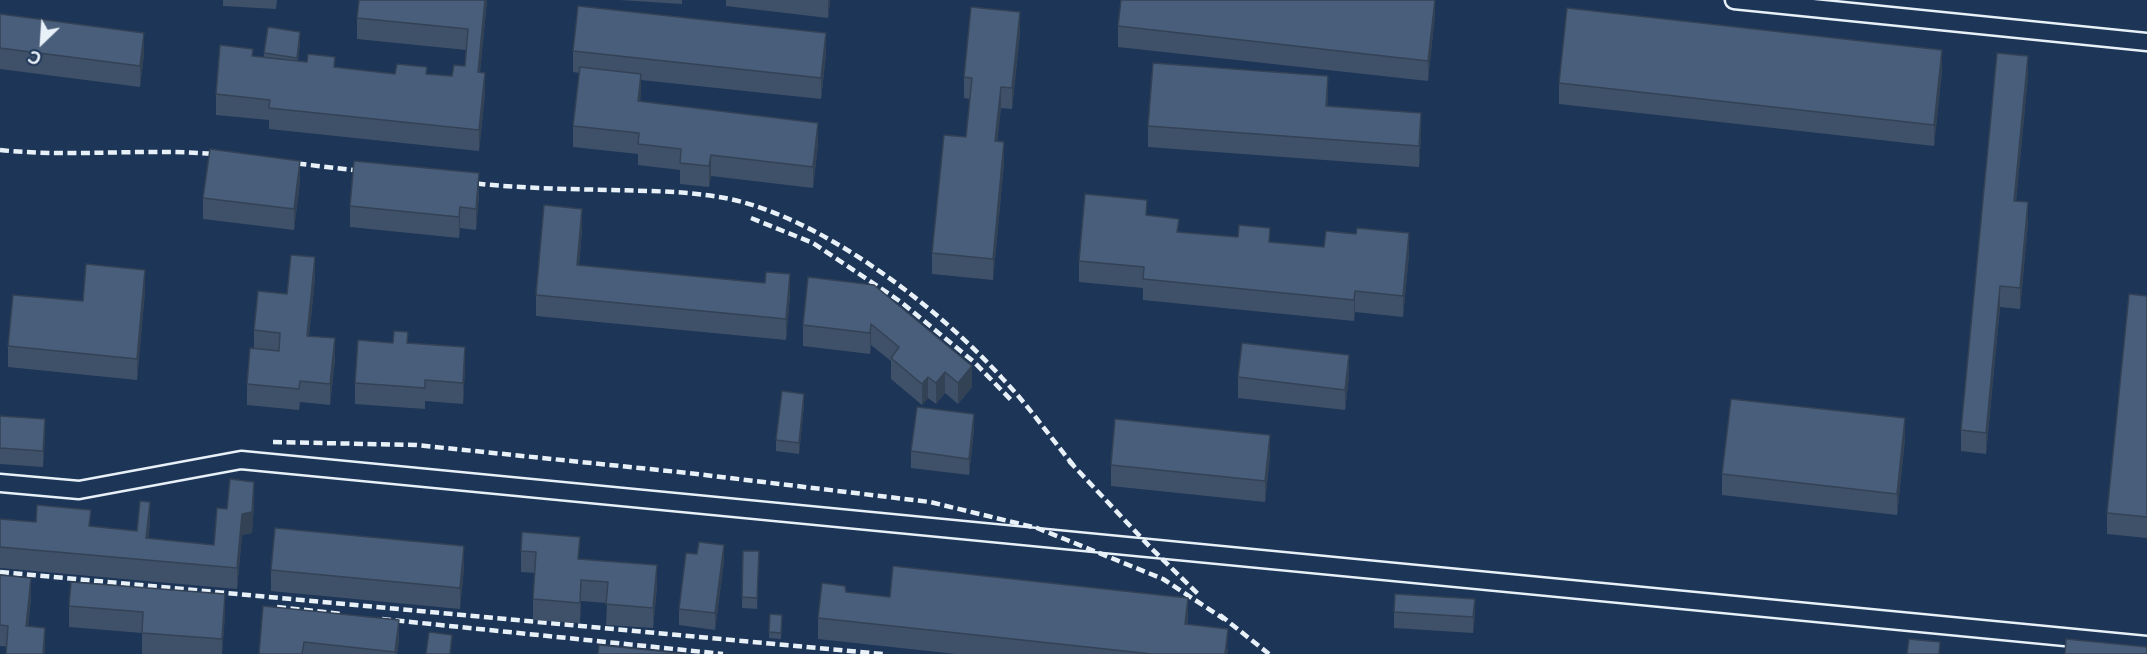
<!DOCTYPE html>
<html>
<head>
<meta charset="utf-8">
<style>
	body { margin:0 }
	#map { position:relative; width:2147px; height:654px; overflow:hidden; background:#1d3557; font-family:"Playpen Sans",sans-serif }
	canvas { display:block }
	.north { position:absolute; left:12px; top:12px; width:60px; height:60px; -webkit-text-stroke:4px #1d3557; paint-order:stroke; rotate:205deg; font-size:16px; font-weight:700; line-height:24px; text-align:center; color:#e8f1f8 }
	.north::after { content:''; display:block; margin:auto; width:21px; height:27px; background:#e8f1f8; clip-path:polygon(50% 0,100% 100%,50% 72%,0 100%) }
</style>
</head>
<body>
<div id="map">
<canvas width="2147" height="654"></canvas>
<div class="north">С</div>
</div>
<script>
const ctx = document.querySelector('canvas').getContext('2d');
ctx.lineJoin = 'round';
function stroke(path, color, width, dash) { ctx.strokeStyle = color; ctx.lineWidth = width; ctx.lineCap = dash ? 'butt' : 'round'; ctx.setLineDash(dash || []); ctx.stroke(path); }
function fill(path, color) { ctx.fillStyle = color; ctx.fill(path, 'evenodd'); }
const minor = new Path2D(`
	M 1734,0 L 2147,42
	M 0,483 L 79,490 L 241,460 L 2147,645`);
const rail = new Path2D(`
	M 0,150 C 75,158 150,147 224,155
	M 284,162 L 370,172
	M 463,182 C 512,188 562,189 612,190 C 649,191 688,191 725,198 C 820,216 938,307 1002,378 C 1028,405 1050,437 1074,466
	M 751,218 L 813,243 L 901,302 L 974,362 L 1013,402
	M 273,442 L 416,445 L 688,473 L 930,502 L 1037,528 L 1067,540 L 1163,579 L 1224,619
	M 1069,461 L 1151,548 L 1200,596
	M 0,572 L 883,654
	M 277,607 L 343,614
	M 1220,615 L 1269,654
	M 382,619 L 723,654`);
const wall = new Path2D(`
	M 223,0 L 277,0 L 276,9 L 223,6 Z
	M 487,0 L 480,72 L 485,94 L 479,151 L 269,129 L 269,120 L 216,115 L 216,94 L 253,56 L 264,58 L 264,53 L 300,43 L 298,61 L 335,68 L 395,74 L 427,74 L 452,76 L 465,66 L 466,50 L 357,39 L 357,18 Z
	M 619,0 L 682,0 L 682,4 Z
	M 726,0 L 830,0 L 828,18 L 726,6 Z
	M 1435,0 L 1435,14 L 1428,81 L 1118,47 L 1118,26 Z
	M 0,14 L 144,54 L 140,87 L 0,69 Z
	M 1020,33 L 1012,109 L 1001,108 L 997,142 L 1004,163 L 993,280 L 932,274 L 932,253 L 966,137 L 970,99 L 964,98 L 964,77 Z
	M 573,51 L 826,54 L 821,99 L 641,80 L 640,102 L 818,144 L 813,188 L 711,176 L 709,187 L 680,184 L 680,170 L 638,165 L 638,154 L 573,147 L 573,126 L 579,73 L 573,72 Z
	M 1942,71 L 1934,146 L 1559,104 L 1559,83 Z
	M 2028,76 L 2016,201 L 2028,223 L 2020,309 L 2000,307 L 1986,454 L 1961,451 L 1961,430 Z
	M 1328,97 L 1327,106 L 1421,134 L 1419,167 L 1148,147 L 1148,126 Z
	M 300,182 L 294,230 L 203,219 L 203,198 Z
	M 479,194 L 476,230 L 460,228 L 459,238 L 350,227 L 350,206 Z
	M 1147,215 L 1179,232 L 1270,242 L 1409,254 L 1403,317 L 1355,312 L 1354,321 L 1143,300 L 1143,288 L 1079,282 L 1079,261 Z
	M 582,230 L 579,265 L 765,283 L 790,295 L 786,340 L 536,316 L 536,295 Z
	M 808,277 L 972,387 L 958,404 L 945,393 L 936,404 L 928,398 L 922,405 L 891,379 L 891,361 L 871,345 L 870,354 L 803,346 L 803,325 Z
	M 315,278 L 309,336 L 335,359 L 330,405 L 300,402 L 299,410 L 247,405 L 247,384 L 254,349 L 254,330 L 287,294 Z
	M 145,291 L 137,380 L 8,367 L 8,346 Z
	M 2147,296 L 2147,538 L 2107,534 L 2107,513 Z
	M 408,343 L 465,368 L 463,404 L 425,401 L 425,409 L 355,404 L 355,383 Z
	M 1349,376 L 1345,410 L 1238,398 L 1238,377 Z
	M 804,405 L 799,454 L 776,451 L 776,440 Z
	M 0,416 L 45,435 L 43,467 L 0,464 Z
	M 974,430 L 969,475 L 911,468 L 911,451 Z
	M 1905,439 L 1897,515 L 1722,495 L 1722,474 Z
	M 1270,456 L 1265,502 L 1111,486 L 1111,465 Z
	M 254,503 L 252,533 L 242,535 L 237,589 L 0,568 L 0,519 L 137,531 L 150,523 L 148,539 L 214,545 L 227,509 Z
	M 522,532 L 580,559 L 657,586 L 653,628 L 606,625 L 607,603 L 581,601 L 580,623 L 533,620 L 533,599 L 535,573 L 521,572 L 521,551 Z
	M 743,551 L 759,551 L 757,609 L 742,608 Z
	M 697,554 L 724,561 L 715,630 L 679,625 L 679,609 Z
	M 464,567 L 460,609 L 271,591 L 271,570 Z
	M 0,575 L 31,599 L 28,626 L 45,649 L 0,646 Z
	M 846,592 L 890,597 L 1188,618 L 1187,625 L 1228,650 L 1227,654 L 956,654 L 818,639 L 818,618 Z
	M 69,606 L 225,615 L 222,654 L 142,654 L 142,633 L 69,627 Z
	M 263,606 L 399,641 L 397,654 L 259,654 Z
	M 1394,612 L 1475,616 L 1473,633 L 1394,628 Z
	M 770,614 L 782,615 L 781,639 L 769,638 Z`);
const shadedWall = new Path2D(`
	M 485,0 L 487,0 L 478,93 L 478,72 Z
	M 828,0 L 830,0 L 828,18 Z
	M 1435,0 L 1435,14 L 1428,81 L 1428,61 Z
	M 1020,12 L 1020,33 L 1012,109 L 1012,88 Z
	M 300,32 L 300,43 L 297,69 L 297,58 Z
	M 144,33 L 144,54 L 140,87 L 140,66 Z
	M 826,33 L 826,54 L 821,99 L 821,78 Z
	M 1942,50 L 1942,71 L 1934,146 L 1934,125 Z
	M 2028,56 L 2028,76 L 2014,222 L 2014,201 Z
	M 485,73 L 485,94 L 479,151 L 479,130 Z
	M 641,74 L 641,95 L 638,122 L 638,101 Z
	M 1328,76 L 1328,97 L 1326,127 L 1326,106 Z
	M 1001,87 L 1001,108 L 995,162 L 995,141 Z
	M 1421,113 L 1421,134 L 1419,167 L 1419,146 Z
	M 818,123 L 818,144 L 813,188 L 813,167 Z
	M 1004,142 L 1004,163 L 993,280 L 993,259 Z
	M 711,155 L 711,176 L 709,187 L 709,166 Z
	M 300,161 L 300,182 L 294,230 L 294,209 Z
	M 479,173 L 479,194 L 476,230 L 476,209 Z
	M 2028,202 L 2028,223 L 2020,309 L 2020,288 Z
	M 460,207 L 460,228 L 459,238 L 459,217 Z
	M 582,209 L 582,230 L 577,286 L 577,265 Z
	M 1409,233 L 1409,254 L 1403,317 L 1403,296 Z
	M 315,257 L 315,278 L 307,357 L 307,336 Z
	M 145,270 L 145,291 L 137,380 L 137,359 Z
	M 790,274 L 790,295 L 786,340 L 786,319 Z
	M 2000,286 L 2000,307 L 1986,454 L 1986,433 Z
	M 1355,291 L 1355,312 L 1354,321 L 1354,300 Z
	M 871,324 L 871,345 L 870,354 L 870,333 Z
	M 335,338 L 335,359 L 330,405 L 330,384 Z
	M 465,347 L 465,368 L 463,404 L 463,383 Z
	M 1349,355 L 1349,376 L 1345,410 L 1345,390 Z
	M 972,366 L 972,387 L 958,404 L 958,383 Z
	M 945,372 L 945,393 L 936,404 L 936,383 Z
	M 928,377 L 928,398 L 922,405 L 922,384 Z
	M 804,394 L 804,405 L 799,454 L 799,443 Z
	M 974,414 L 974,430 L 969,475 L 969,459 Z
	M 1905,418 L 1905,439 L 1897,515 L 1897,494 Z
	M 45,419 L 45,435 L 43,467 L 43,451 Z
	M 1270,435 L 1270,456 L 1265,502 L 1265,481 Z
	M 254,482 L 254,503 L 252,533 L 242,535 L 237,589 L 237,568 L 242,514 Z
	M 150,502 L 150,523 L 146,559 L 146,538 Z
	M 724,545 L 724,561 L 715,630 L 715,613 Z
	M 464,546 L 464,567 L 460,609 L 460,588 Z
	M 657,565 L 657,586 L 653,628 L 653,608 Z
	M 31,578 L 31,599 L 26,647 L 26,626 Z
	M 581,580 L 581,601 L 580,623 L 580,603 Z
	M 225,594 L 225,615 L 222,654 L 222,639 Z
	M 1188,598 L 1188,618 L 1185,645 L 1185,624 Z
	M 1475,599 L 1475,616 L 1473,633 L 1473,617 Z
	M 399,620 L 399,641 L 397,654 L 395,654 Z
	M 45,628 L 45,654 L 43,654 Z
	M 1228,629 L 1227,654 L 1225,654 Z`);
const building = new Path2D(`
	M 359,0 L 485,0 L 478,72 L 485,73 L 479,130 L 269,108 L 270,100 L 216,94 L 220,45 L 253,49 L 252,56 L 307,62 L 308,54 L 335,57 L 334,67 L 395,74 L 397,64 L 427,67 L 426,74 L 452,76 L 454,65 L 465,66 L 468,29 L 357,18 Z
	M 1121,0 L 1435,0 L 1428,61 L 1118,26 Z
	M 578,6 L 826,33 L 821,78 L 573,51 Z
	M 971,7 L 1020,12 L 1012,88 L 1001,87 L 995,141 L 1004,142 L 993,259 L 932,253 L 944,135 L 966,137 L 972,78 L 964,77 Z
	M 1567,8 L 1942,50 L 1934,125 L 1559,83 Z
	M 0,14 L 144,33 L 140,66 L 0,48 Z
	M 268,27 L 300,32 L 297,58 L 264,53 Z
	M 1997,53 L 2028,56 L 2014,201 L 2028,202 L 2020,288 L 2000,286 L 1986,433 L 1961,430 Z
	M 1153,63 L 1328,76 L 1326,106 L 1421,113 L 1419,146 L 1148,126 Z
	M 580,67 L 641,74 L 638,101 L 818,123 L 813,167 L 711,155 L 709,166 L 680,163 L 681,149 L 638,144 L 639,133 L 573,126 Z
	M 210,149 L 300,161 L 294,209 L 203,198 Z
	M 354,161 L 479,173 L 476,209 L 460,207 L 459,217 L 350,206 Z
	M 1085,194 L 1147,200 L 1146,215 L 1179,219 L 1177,232 L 1238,237 L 1239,225 L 1270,228 L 1269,242 L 1324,247 L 1326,231 L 1356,234 L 1357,228 L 1409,233 L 1403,296 L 1355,291 L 1354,300 L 1143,279 L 1144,267 L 1079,261 Z
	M 544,205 L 582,209 L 577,265 L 765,283 L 766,272 L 790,274 L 786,319 L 536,295 Z
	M 291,255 L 315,257 L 307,336 L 335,338 L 330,384 L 300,381 L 299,389 L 247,384 L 250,348 L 279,351 L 280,333 L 254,330 L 258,291 L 287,294 Z
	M 86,264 L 145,270 L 137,359 L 8,346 L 13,295 L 83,301 Z
	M 808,277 L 874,285 L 972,366 L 958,383 L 945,372 L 936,383 L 928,377 L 922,384 L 891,358 L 899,347 L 871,324 L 870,333 L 803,325 Z
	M 2129,294 L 2147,296 L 2147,517 L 2107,513 Z
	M 394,331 L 408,332 L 407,343 L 465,347 L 463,383 L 425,380 L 425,388 L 355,383 L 358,340 L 393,343 Z
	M 1242,343 L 1349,355 L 1345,390 L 1238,377 Z
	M 782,391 L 804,394 L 799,443 L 776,440 Z
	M 1731,399 L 1905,418 L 1897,494 L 1722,474 Z
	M 917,407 L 974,414 L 969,459 L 911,451 Z
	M 0,416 L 45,419 L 43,451 L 0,448 Z
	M 1115,419 L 1270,435 L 1265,481 L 1111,465 Z
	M 230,479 L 254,482 L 252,512 L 242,514 L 237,568 L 0,547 L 0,519 L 36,522 L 37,505 L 91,510 L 89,526 L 137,531 L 140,501 L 150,502 L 146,538 L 214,545 L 217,508 L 227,509 Z
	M 275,528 L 464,546 L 460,588 L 271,570 Z
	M 522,532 L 580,537 L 578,559 L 657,565 L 653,608 L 606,604 L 608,582 L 581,580 L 580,603 L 533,599 L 536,552 L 521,551 Z
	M 699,542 L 724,545 L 715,613 L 679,609 L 686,553 L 697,554 Z
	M 743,551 L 759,551 L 757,598 L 742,597 Z
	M 893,566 L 1188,598 L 1185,624 L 1228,629 L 1225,654 L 1152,654 L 818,618 L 822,583 L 845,586 L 846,592 L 890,597 Z
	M 0,575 L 31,578 L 26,626 L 45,628 L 43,654 L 6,654 L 8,626 L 0,625 Z
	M 71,582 L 225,594 L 222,639 L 142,633 L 143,612 L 69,606 Z
	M 1395,594 L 1475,599 L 1473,617 L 1394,612 Z
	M 263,606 L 399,620 L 395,652 L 304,642 L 302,654 L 259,654 Z
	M 770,614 L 782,615 L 781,633 L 769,632 Z
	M 429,632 L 452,635 L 450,654 L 426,654 Z
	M 1909,639 L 1940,642 L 1939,654 L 1907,654 Z
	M 2066,639 L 2147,647 L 2147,654 L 2065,654 Z
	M 599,645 L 688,654 L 598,654 Z`);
stroke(minor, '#e8f1f8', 21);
stroke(minor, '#1d3557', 16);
stroke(rail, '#e8f1f8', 4.5, [9, 4.5]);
fill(wall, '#3f5169');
fill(shadedWall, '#334255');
fill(building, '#495e7a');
stroke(building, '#334255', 1.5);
</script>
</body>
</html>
